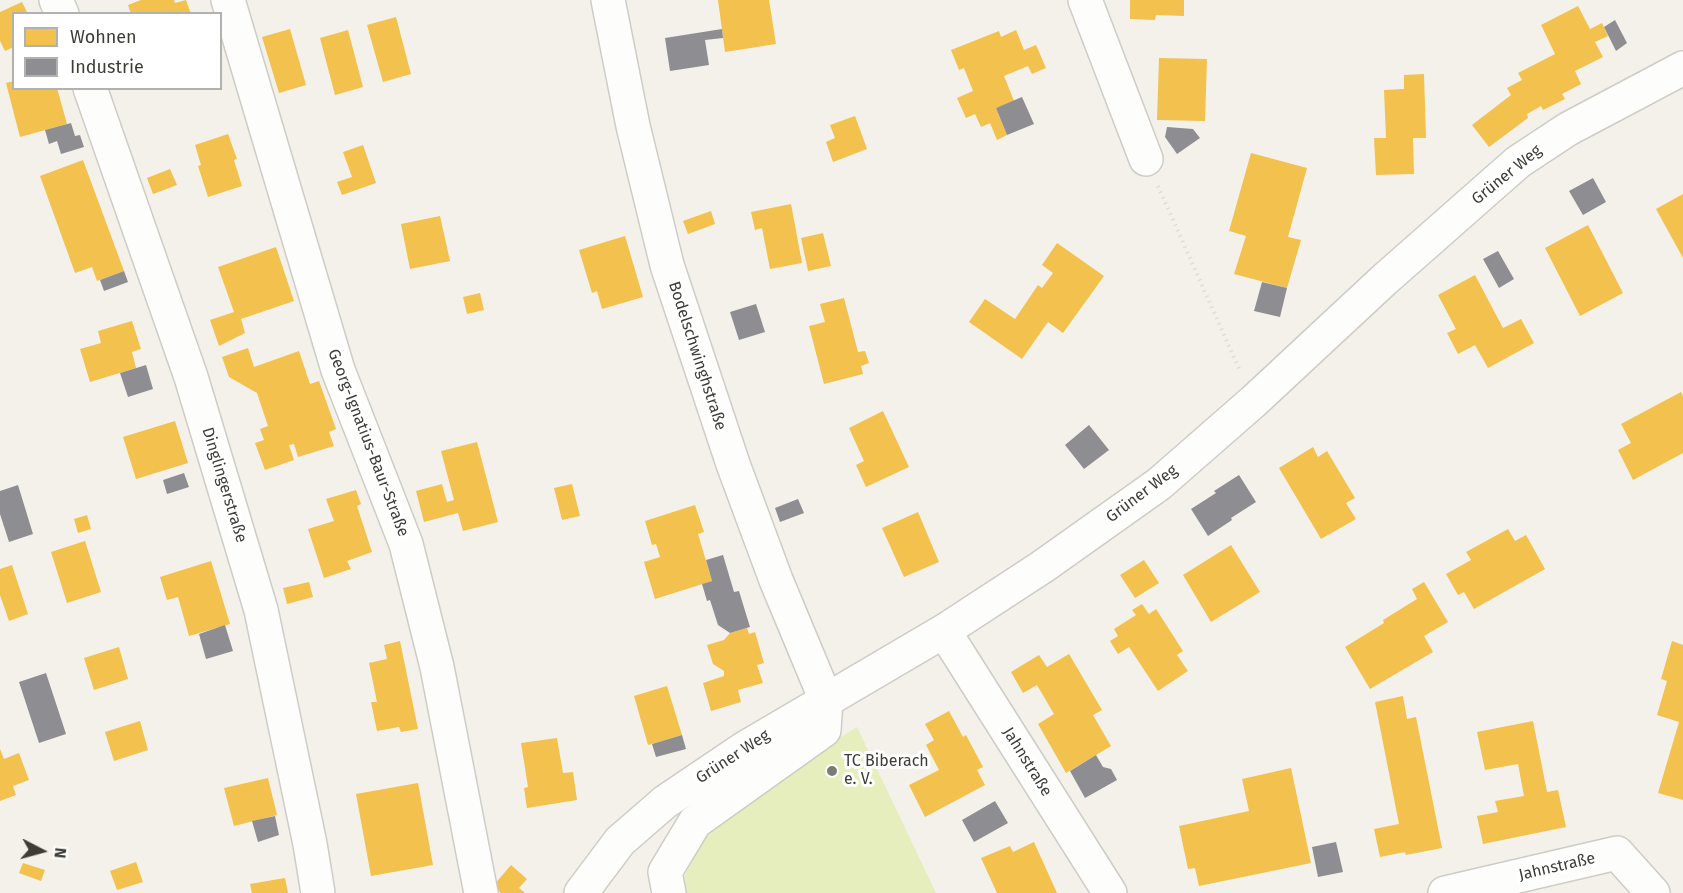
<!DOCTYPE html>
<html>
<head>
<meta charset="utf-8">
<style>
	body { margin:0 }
	#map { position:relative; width:1683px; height:893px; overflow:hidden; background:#f4f1ea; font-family:"Fira Sans",sans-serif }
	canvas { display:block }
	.legend { position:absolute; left:12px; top:12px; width:210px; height:78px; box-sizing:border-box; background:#fff; border:2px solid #b1b1af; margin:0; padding:8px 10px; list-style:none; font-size:18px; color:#3d3c37 }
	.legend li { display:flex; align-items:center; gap:12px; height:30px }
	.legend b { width:30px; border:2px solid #b1b1af }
	.north { position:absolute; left:12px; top:821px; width:60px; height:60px; -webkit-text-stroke:4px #fff; paint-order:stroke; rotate:96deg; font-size:16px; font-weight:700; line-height:24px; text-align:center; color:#3d3c37 }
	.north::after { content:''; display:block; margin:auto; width:21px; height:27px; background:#3d3c37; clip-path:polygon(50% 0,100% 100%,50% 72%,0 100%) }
</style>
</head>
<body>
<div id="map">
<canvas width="1683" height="893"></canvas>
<ul class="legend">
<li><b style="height:16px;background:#f2c14e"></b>Wohnen</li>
<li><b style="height:16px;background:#8d8d92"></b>Industrie</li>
</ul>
<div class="north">N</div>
</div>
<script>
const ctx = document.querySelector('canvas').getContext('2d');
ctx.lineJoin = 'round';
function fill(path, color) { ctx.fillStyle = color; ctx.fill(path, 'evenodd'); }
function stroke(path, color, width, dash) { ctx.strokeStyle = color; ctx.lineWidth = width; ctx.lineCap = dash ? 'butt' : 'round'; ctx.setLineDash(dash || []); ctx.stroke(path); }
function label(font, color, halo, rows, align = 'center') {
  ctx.font = font + ' "Fira Sans",sans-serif'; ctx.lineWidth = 6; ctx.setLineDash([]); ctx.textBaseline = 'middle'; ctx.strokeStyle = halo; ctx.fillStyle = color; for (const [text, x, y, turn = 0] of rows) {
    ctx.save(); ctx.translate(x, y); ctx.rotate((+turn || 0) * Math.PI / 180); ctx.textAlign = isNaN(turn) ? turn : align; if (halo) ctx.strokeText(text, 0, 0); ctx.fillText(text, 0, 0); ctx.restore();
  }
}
const green = new Path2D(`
	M 857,727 L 936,893 L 687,893 L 683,879 L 716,815 Z`);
const homes = new Path2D(`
	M 141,0 L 174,0 L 175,3 L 186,0 L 191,14 L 131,14 L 128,5 Z
	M 718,0 L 769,0 L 776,44 L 725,52 Z
	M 1130,0 L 1184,0 L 1184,16 L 1156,15 L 1155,20 L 1130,19 Z
	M 22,2 L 28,14 L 14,14 L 14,47 L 5,51 L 0,41 L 0,12 Z
	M 1578,6 L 1590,29 L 1602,23 L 1608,36 L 1595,42 L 1603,57 L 1575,71 L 1581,84 L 1562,94 L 1565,99 L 1543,110 L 1541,106 L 1527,114 L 1528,118 L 1489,147 L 1472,125 L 1511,95 L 1507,88 L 1522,80 L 1518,73 L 1555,54 L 1541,25 Z
	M 396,17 L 411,74 L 383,82 L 367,25 Z
	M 290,29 L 306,85 L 279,93 L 262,37 Z
	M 348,30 L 363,87 L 335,95 L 320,38 Z
	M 1016,30 L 1024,50 L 1036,45 L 1046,68 L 1032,74 L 1028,66 L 1004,76 L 1014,101 L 996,108 L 1007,135 L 997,140 L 990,123 L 981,127 L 975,114 L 966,118 L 957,98 L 973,91 L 964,68 L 959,70 L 951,50 L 999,31 L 1001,37 Z
	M 1159,58 L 1207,59 L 1205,121 L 1157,120 Z
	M 1424,74 L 1426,138 L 1413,138 L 1414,174 L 1376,175 L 1374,138 L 1386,138 L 1384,90 L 1404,89 L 1404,75 Z
	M 14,81 L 14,88 L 57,88 L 67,124 L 20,137 L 6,83 Z
	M 855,116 L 867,149 L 833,162 L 826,142 L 835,138 L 830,125 Z
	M 228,134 L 237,159 L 234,160 L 242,186 L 208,197 L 198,166 L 201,165 L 195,145 Z
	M 363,145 L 376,183 L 342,195 L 337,182 L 352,177 L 343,152 Z
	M 1251,153 L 1307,168 L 1288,237 L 1301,240 L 1287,288 L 1234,274 L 1246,236 L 1229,231 Z
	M 83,160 L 124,271 L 97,281 L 92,267 L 75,273 L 40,176 Z
	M 170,169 L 177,185 L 153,194 L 147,178 Z
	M 1683,194 L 1683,258 L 1656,209 Z
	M 791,204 L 802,263 L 770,269 L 762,228 L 755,230 L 751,212 Z
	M 711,211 L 715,224 L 688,234 L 683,221 Z
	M 440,216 L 450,261 L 410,269 L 401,224 Z
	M 1588,225 L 1623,293 L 1580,316 L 1545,248 Z
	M 823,233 L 831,266 L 808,271 L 801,238 Z
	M 625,236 L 643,297 L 602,309 L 597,291 L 592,293 L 579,250 Z
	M 1057,243 L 1104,276 L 1063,333 L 1048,322 L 1022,359 L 969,322 L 985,299 L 1015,319 L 1038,285 L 1042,288 L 1053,273 L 1042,265 Z
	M 276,247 L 294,301 L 241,319 L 245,333 L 219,346 L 210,320 L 234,312 L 218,267 Z
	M 1475,275 L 1503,328 L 1521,319 L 1534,343 L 1488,368 L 1475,345 L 1458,354 L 1447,333 L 1456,329 L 1438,295 Z
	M 480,293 L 484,310 L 467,314 L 463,297 Z
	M 844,298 L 858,352 L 865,351 L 869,363 L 861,366 L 863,374 L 824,384 L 809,326 L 825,322 L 820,304 Z
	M 132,321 L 141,349 L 132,352 L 136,368 L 90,382 L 80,349 L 101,343 L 98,331 Z
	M 248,348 L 254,367 L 299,351 L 310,384 L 319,381 L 336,429 L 329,432 L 334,446 L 298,457 L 294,444 L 289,445 L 294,460 L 265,470 L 255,443 L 264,440 L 260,429 L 268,426 L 257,393 L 229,377 L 222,357 Z
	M 1681,392 L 1683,396 L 1683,453 L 1633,480 L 1618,450 L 1631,443 L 1621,424 Z
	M 883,411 L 909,467 L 866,487 L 856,465 L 864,461 L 849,428 Z
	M 175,421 L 188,463 L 136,479 L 123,437 Z
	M 477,442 L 498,522 L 463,531 L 458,513 L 424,522 L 416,491 L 442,484 L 447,502 L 454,500 L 441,451 Z
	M 1313,447 L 1318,457 L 1327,451 L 1355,498 L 1346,503 L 1356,519 L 1321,539 L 1279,468 Z
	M 572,484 L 580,516 L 562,520 L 554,488 Z
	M 356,490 L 361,504 L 357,506 L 372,552 L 347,561 L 351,569 L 324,578 L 308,529 L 334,521 L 326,499 Z
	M 695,505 L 704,532 L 698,534 L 712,581 L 655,599 L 644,562 L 660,557 L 656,544 L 652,545 L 645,521 Z
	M 918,512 L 939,562 L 904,577 L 882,528 Z
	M 87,515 L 91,529 L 78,533 L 74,519 Z
	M 1508,529 L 1515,541 L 1526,535 L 1545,569 L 1474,609 L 1464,592 L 1458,595 L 1446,574 L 1471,560 L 1466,552 Z
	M 85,541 L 101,592 L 67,603 L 51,552 Z
	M 1231,545 L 1260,592 L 1211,622 L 1183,575 Z
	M 1144,560 L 1159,583 L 1135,598 L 1120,575 Z
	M 211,561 L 230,624 L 189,636 L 178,597 L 167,600 L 160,577 Z
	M 12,565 L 28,614 L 9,621 L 0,595 L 0,569 Z
	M 309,582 L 313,597 L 287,604 L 283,588 Z
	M 1424,582 L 1448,622 L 1424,636 L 1433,652 L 1370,689 L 1345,647 L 1384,623 L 1383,620 L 1417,599 L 1412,589 Z
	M 1142,604 L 1149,614 L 1156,609 L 1183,651 L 1177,655 L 1188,671 L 1158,691 L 1129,647 L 1118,654 L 1110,641 L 1118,636 L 1114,629 L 1136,615 L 1132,610 Z
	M 747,628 L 749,634 L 755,632 L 764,663 L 757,665 L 763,683 L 738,690 L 741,702 L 711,711 L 703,683 L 724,676 L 724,671 L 713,664 L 707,645 L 724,640 L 730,633 Z
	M 400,641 L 418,729 L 401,732 L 399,727 L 377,731 L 371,702 L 377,702 L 369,663 L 387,659 L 384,645 Z
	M 1672,641 L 1683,645 L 1683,800 L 1658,793 L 1679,722 L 1657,715 L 1667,681 L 1661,679 Z
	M 119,647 L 128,679 L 94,690 L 84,658 Z
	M 1069,654 L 1102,710 L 1093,715 L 1111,746 L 1066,773 L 1038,724 L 1054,714 L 1037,685 L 1023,693 L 1011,672 L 1039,655 L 1047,667 Z
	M 667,686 L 682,735 L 648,745 L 634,696 Z
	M 1403,696 L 1407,719 L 1416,717 L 1442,848 L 1406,855 L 1405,852 L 1380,857 L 1374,829 L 1399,824 L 1375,702 Z
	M 949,711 L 963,737 L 966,735 L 983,767 L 977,770 L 985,785 L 925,817 L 909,785 L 939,770 L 926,745 L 934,740 L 925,724 Z
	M 140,721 L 148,750 L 114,761 L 105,732 Z
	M 1533,721 L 1547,792 L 1558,790 L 1566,827 L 1483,844 L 1477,816 L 1498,812 L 1495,801 L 1524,796 L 1518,764 L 1485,770 L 1477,732 Z
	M 557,738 L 563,773 L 573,772 L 577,800 L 527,808 L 524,788 L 528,787 L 521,743 Z
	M 0,749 L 4,759 L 19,753 L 29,780 L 13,786 L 16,795 L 0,801 Z
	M 1291,768 L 1311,863 L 1199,886 L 1195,868 L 1188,869 L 1179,826 L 1249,811 L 1242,779 Z
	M 268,778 L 277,815 L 234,826 L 224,788 Z
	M 418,783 L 433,865 L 371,876 L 356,794 Z
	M 1034,842 L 1057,893 L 997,893 L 981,858 L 1010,846 L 1013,852 Z
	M 136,862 L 143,882 L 117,890 L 110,871 Z
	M 23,863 L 45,870 L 41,881 L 19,873 Z
	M 511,865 L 527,879 L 519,888 L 525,893 L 501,893 L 493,886 Z
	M 285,878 L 288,893 L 252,893 L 250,884 Z`);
const industry = new Path2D(`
	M 1615,20 L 1627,43 L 1616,51 L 1604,27 Z
	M 722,29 L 723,38 L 705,40 L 709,65 L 670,71 L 665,38 Z
	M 1022,97 L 1034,124 L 1007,135 L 996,108 Z
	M 71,123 L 75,136 L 80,135 L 84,147 L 61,154 L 57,141 L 49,144 L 45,130 Z
	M 1167,127 L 1193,129 L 1200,138 L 1177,154 L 1165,137 Z
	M 1593,178 L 1606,202 L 1583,215 L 1569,191 Z
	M 1498,251 L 1514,279 L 1499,288 L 1483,259 Z
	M 124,271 L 128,282 L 104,291 L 100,280 Z
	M 1262,282 L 1287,288 L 1280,317 L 1254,311 Z
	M 756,304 L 765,332 L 739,340 L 730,312 Z
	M 146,365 L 153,389 L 128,397 L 120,373 Z
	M 1089,425 L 1109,450 L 1084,469 L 1065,445 Z
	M 184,473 L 189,487 L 167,494 L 163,480 Z
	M 1239,475 L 1256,502 L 1231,518 L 1232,520 L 1208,536 L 1191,509 L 1216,493 L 1214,491 Z
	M 18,485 L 33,534 L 9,542 L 0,514 L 0,491 Z
	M 798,499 L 804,513 L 780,522 L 775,508 Z
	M 723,555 L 734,592 L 739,591 L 750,627 L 730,633 L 718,625 L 710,600 L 707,601 L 702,584 L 712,581 L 706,560 Z
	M 225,625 L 233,651 L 206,659 L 199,634 Z
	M 46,673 L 66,734 L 39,743 L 19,682 Z
	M 682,735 L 686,749 L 656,757 L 652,744 Z
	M 1096,755 L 1103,767 L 1111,769 L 1117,780 L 1085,798 L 1070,771 Z
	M 995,801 L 1008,823 L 974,842 L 962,820 Z
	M 275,816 L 279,835 L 258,842 L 252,821 Z
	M 1336,842 L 1343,872 L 1318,877 L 1312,847 Z`);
const path = new Path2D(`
	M 1158,186 L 1240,371`);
const minor = new Path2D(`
	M 56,0 L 62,14
	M 228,0 L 338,370 L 406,544 L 437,667 L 481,893
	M 608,0 L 633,126 L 667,265 L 733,464 L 776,580 L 826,700 L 824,730 L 695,822 L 665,872 L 669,893
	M 1085,0 L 1146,159
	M 90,88 L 191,377 L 261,610 L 310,844 L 318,893
	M 944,631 L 1110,893
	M 581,893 L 620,841 L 665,802 L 745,748 L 944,631 L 1042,567 L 1159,484 L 1254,401 L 1384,280 L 1518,162 L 1568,129 L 1683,68
	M 1445,893 L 1617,853 L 1653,893`);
const markers = [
	[832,771,6,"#7d7b76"]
];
const streetNames = [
	["Grüner Weg",1507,175,-39],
	["Bodelschwinghstraße",697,356,72],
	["Georg-Ignatius-Baur-Straße",368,443,69],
	["Dinglingerstraße",224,485,73],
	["Grüner Weg",1142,494,-37],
	["Grüner Weg",733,757,-33],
	["Jahnstraße",1027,762,58],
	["Jahnstraße",1557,867,-13]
];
const poiNames = [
	["TC Biberach",844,762],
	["e. V.",844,780]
];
fill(green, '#e6eebe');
fill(homes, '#f2c14e');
fill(industry, '#8d8d92');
stroke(minor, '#ceccc7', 36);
stroke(path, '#dddddb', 4, [1.5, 4.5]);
stroke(minor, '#fdfdfc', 33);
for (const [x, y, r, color] of markers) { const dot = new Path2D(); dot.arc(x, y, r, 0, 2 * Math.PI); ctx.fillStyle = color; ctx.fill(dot); stroke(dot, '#fff', 2); }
label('16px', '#3d3c37', '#fff', streetNames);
label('16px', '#3d3c37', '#fff', poiNames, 'left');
</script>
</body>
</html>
